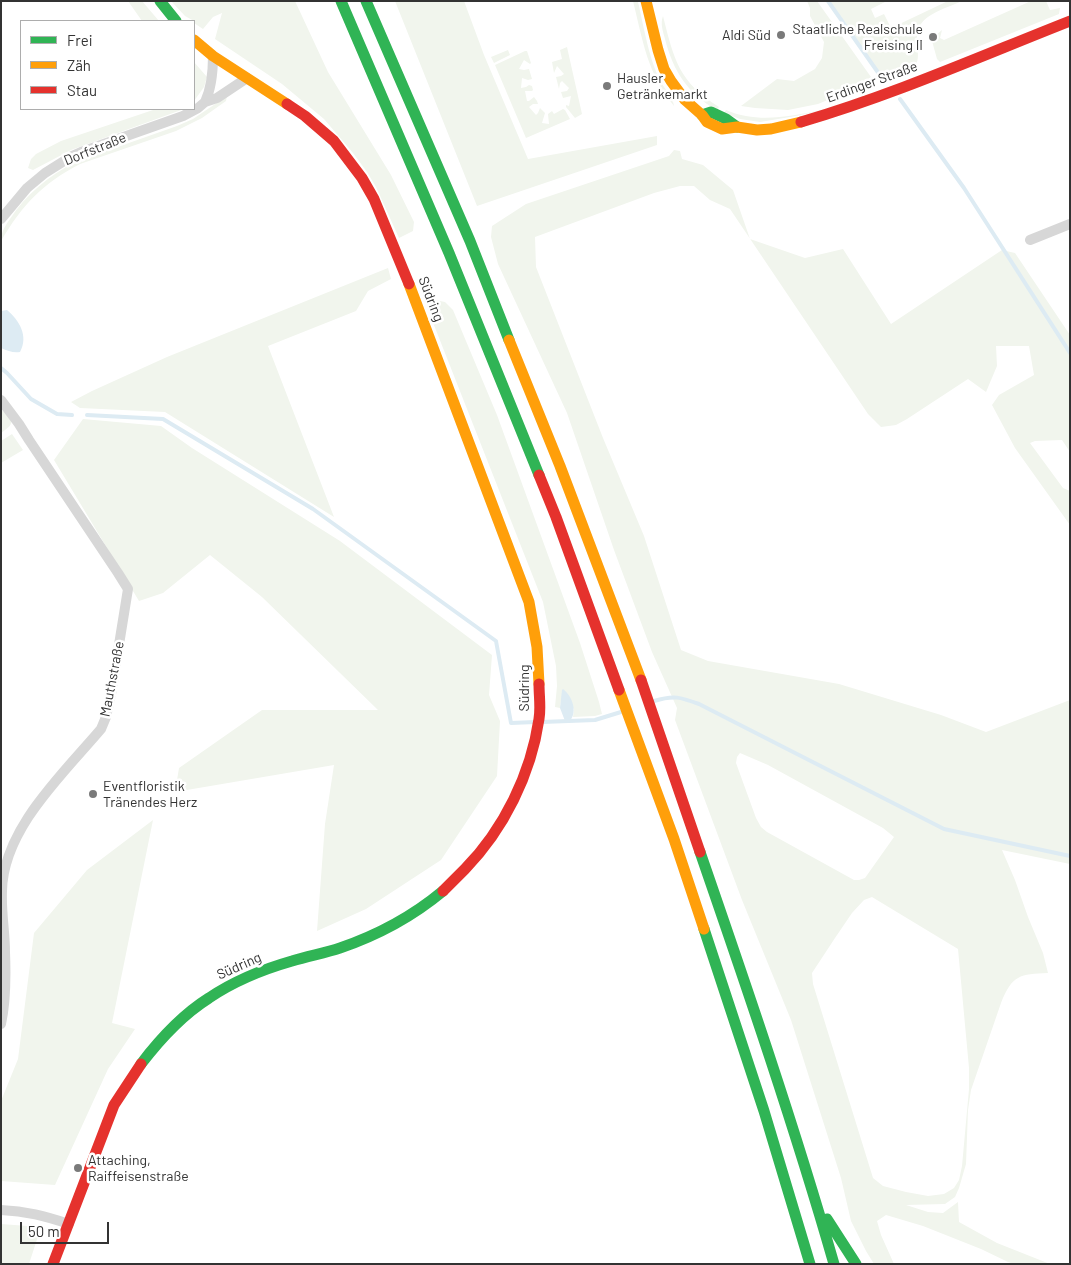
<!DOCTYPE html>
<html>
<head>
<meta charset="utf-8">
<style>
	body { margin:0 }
	#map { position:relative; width:1071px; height:1265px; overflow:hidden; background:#fff; font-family:Barlow,sans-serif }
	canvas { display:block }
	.frame { position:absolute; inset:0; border:2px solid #333; pointer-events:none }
	.legend { position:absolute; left:20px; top:20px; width:175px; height:90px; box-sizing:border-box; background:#fff; border:1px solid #adadad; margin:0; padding:6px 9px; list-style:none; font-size:15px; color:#333 }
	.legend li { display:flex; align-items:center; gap:10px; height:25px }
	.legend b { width:25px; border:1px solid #adadad }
	.scale { position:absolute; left:20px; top:1222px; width:89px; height:22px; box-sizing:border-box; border:2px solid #333; border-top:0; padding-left:6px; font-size:15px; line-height:18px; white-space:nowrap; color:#333; -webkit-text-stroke:4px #fff; paint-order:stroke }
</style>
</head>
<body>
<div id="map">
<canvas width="1071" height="1265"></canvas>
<div class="frame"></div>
<ul class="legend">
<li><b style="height:6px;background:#30b455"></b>Frei</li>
<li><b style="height:6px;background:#ff9f0a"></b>Zäh</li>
<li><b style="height:6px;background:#e5322d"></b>Stau</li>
</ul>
<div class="scale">50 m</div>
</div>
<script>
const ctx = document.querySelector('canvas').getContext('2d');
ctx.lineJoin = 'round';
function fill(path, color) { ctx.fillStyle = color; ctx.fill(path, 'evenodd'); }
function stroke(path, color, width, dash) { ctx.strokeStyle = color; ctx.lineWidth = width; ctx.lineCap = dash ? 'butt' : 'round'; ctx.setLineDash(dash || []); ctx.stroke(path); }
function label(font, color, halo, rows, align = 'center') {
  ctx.font = font + ' Barlow,sans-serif'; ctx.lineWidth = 5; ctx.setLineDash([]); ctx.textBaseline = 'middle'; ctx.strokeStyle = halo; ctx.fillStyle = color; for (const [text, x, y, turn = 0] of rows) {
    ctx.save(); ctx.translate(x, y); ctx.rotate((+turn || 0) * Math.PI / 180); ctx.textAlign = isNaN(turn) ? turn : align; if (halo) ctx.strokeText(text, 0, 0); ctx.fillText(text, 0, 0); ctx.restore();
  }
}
const green = new Path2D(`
	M 128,1 L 142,1 L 159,21 L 142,21 Z
	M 171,1 L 295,1 L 328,72 L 391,175 L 414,222 L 413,231 L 399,238 L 376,187 L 367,172 L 353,153 L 324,119 L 282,84 L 215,39 L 222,13 L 213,17 L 203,29 L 194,23 L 194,21 L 185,16 Z
	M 395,1 L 464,1 L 484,55 L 528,159 L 657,136 L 657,145 L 477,206 Z
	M 633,1 L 638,2 C 644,27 649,60 661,82 C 665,90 673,97 674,106 C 647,73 643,41 633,1 Z
	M 807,1 L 817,1 L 871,77 L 859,87 L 818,104 L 788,110 L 755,108 L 741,106 L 777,79 L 794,81 L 815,69 L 822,58 L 824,42 L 810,16 L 810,8 Z
	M 828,1 L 887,1 L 871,9 L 875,18 L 884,14 L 891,28 L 948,1 L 962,1 C 945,9 916,15 917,38 C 917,54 921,56 913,72 L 891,81 L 886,81 Z
	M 1031,1 L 1046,1 L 1050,10 L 1060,8 L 1059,14 L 940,62 L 937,59 L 932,41 L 936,35 L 942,30 L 940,38 L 944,40 Z
	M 663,16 C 674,60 679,82 719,107 L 717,110 C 688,94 673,71 665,39 C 663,31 660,24 663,16 Z
	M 567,47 L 582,114 L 575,118 L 566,107 L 566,105 L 569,106 L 571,96 L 563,98 L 561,92 L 567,91 L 569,88 L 562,81 L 560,83 L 559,89 L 556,77 L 561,76 L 564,74 L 557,66 L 554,73 L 552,62 L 562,59 L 560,50 Z
	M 508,50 L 510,55 L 494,63 L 491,57 Z
	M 525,51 L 527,51 L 531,63 L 530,64 L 524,60 L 519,69 L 524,70 L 529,69 L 532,79 L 528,80 L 522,78 L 521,88 L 526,87 L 529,85 L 532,86 L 533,90 L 532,91 L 525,91 L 527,101 L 529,101 L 534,97 L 537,101 L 538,104 L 533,104 L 529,107 L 536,115 L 538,113 L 540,108 L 545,113 L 542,123 L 549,124 L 548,114 L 552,111 L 554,114 L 563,109 L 565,110 L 570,119 L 526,138 L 495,65 Z
	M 194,62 L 207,77 L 204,87 L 194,101 Z
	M 227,96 L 226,101 L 202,118 L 176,131 L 80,164 C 42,184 23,204 1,241 C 1,232 5,226 10,219 C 26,194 49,176 75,162 L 177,126 L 193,119 Z
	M 156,109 L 184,109 L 71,150 L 33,170 L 28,168 L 31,159 L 36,154 L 61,141 Z
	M 726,110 C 759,124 789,116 823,110 L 796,116 L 760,122 L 740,119 L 724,113 Z
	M 674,150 L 680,151 L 682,159 L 703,165 L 733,190 L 750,239 L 805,258 L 843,249 L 891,324 L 1002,250 L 1015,253 L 1070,335 L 1070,452 L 1062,440 L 1035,441 L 1030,443 L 1063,488 L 1070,491 L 1070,525 L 1015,448 L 992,405 L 999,395 L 1034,375 L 1029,346 L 996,346 L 997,366 L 986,392 L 968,379 L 907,419 L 896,425 L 881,427 L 868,414 L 730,209 L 710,200 L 694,186 L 680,186 L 654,193 L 535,237 L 536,267 L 603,438 L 644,536 L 681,650 L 708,661 L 839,684 L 941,715 L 986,732 L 1070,700 L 1070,864 L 1002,850 L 1015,880 L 1028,917 L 1043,953 L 1048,973 C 1020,974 1012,975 1001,1003 L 971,1090 L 968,1110 L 966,1164 L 959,1188 L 955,1197 L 945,1204 L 906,1205 L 928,1212 L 943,1213 L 958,1202 L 959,1222 L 997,1243 L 1050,1264 L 1014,1264 L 1008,1262 L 981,1249 L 923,1226 L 886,1215 L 877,1221 L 881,1235 L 894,1264 L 874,1264 L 866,1251 L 851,1221 L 841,1178 L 791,1020 L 742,900 L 675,720 L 677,708 L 652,652 L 614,550 L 567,413 L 498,264 L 491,237 L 492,226 L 526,204 L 669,156 ZM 740,753 L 768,765 L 883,828 L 894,837 L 865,878 L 859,880 L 854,880 L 767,832 L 761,827 L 756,818 L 736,763 L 737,757 ZM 872,897 L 958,949 L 969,1068 L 969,1089 L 962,1166 L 959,1180 L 954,1188 L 944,1194 L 928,1196 L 906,1192 L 883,1186 L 873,1178 L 813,984 L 812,973 L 835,938 L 852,913 L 864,900 Z
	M 388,268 L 391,279 L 368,291 L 356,311 L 268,346 L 334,517 L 165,412 L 80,408 L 71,402 L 92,391 L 167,357 Z
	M 430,299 L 445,302 L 453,310 L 497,415 L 580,643 L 599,702 L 602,714 L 595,716 L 573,717 L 574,709 L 561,700 L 560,708 L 555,707 L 557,686 L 556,666 L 543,602 L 430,315 L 428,305 Z
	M 1,409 C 13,421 16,423 1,433 Z
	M 83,419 L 161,426 L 192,448 L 340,541 L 492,655 L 489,695 L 500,721 L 497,776 L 441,860 L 366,909 L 317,931 L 325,824 L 334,765 L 175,792 L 179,768 L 262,710 L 378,710 L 262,597 L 210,555 L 163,593 L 139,601 L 54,460 Z
	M 12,434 L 23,450 L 1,463 L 1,441 Z
	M 153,820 L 112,1023 L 135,1029 L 108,1069 L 55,1185 L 1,1181 L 1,1101 L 18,1059 L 34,933 L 87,870 Z
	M 1,1224 L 41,1227 L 29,1264 L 1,1264 Z`);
const water = new Path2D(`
	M 7,310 C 19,320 29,336 20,352 C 13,353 8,351 1,348 L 1,311 Z
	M 563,689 C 572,696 578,711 570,721 L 565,721 L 560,708 L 562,690 Z`);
const stream = new Path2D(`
	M 828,1 L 884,81
	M 900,99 L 964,188 L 1070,353
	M 1,368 L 7,373 L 31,399 L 57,414 L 72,415
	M 87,415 L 163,419 L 313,509 L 496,641 L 511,723 L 535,722
	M 654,701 C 674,695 680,697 699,704 L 944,829 L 1070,856
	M 542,722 L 595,720 L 621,712`);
const street = new Path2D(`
	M 205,102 C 212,87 213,72 213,56
	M 1,219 L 27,188 L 45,173 L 72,156 L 81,152 L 183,116 L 198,108 L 205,102 L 217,98 L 247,78
	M 1030,240 L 1070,224
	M 1,400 L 19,424 L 29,440 L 118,573 L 128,589 L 111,694 L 106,717 L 101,729 C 63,774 3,829 2,891 C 1,912 5,932 5,952 C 6,976 6,1001 1,1024
	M 1,1210 C 26,1211 45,1216 69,1224`);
const fast = new Path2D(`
	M 160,1 L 176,21
	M 341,1 L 449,253 L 539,475
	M 366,1 L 470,241 L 509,340
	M 702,115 L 711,112 L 726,119 L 737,127
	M 700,852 C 747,988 794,1125 834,1264
	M 704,929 L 764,1111 L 810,1264
	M 141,1064 C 160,1039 182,1015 209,998 C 234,981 264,969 292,961 C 308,956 325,953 340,948 C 378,935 413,916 443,891
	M 827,1219 L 856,1264`);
const slow = new Path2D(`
	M 646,1 L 658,50 L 664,69 L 671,81 L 685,100 L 702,115 L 707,122 L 722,129 L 737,127 L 757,130 L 771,129 L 801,122
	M 194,40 L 213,56 L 287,104
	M 409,284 L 529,602 L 537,647 L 539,684
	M 509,340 L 560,466 L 641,680
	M 619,690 L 674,839 L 704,929`);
const jam = new Path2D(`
	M 287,104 L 305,116 L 334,141 L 362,178 L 374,199 L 409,284
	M 801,122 C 893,95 981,56 1070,21
	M 539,475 L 556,517 L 619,690
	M 641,680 L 700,852
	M 443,891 C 451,883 458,876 465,869 C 504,829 531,774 539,719 C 541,708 539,696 539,684
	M 53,1264 L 114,1105 L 141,1064`);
const markers = [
	[781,35,5,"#7a7a7a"],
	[933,37,5,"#7a7a7a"],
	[607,86,5,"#7a7a7a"],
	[93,794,5,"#7a7a7a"],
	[78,1168,5,"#7a7a7a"]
];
const poiNames = [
	["Staatliche Realschule",923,29,"right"],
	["Freising II",923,45,"right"],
	["Aldi Süd",771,35,"right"],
	["Hausler",617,78],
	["Getränkemarkt",617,94],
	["Eventfloristik",103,786],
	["Tränendes Herz",103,802],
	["Attaching,",88,1160],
	["Raiffeisenstraße",88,1176]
];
const streetNames = [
	["Erdinger Straße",872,82,-20],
	["Dorfstraße",95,149,-22],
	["Südring",431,299,69],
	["Mauthstraße",112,679,-79],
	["Südring",524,688,-90],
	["Südring",239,966,-24]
];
fill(green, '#f1f5ed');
fill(water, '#ddebf3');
stroke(stream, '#ddebf3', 4);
stroke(street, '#d7d7d7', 10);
stroke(fast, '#30b455', 11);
stroke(slow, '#ff9f0a', 11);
stroke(jam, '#e5322d', 11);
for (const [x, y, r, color] of markers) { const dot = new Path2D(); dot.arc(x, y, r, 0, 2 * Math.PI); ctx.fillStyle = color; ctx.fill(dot); stroke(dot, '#fff', 2); }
label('14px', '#333', '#fff', poiNames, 'left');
label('14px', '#333', '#fff', streetNames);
</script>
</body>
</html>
